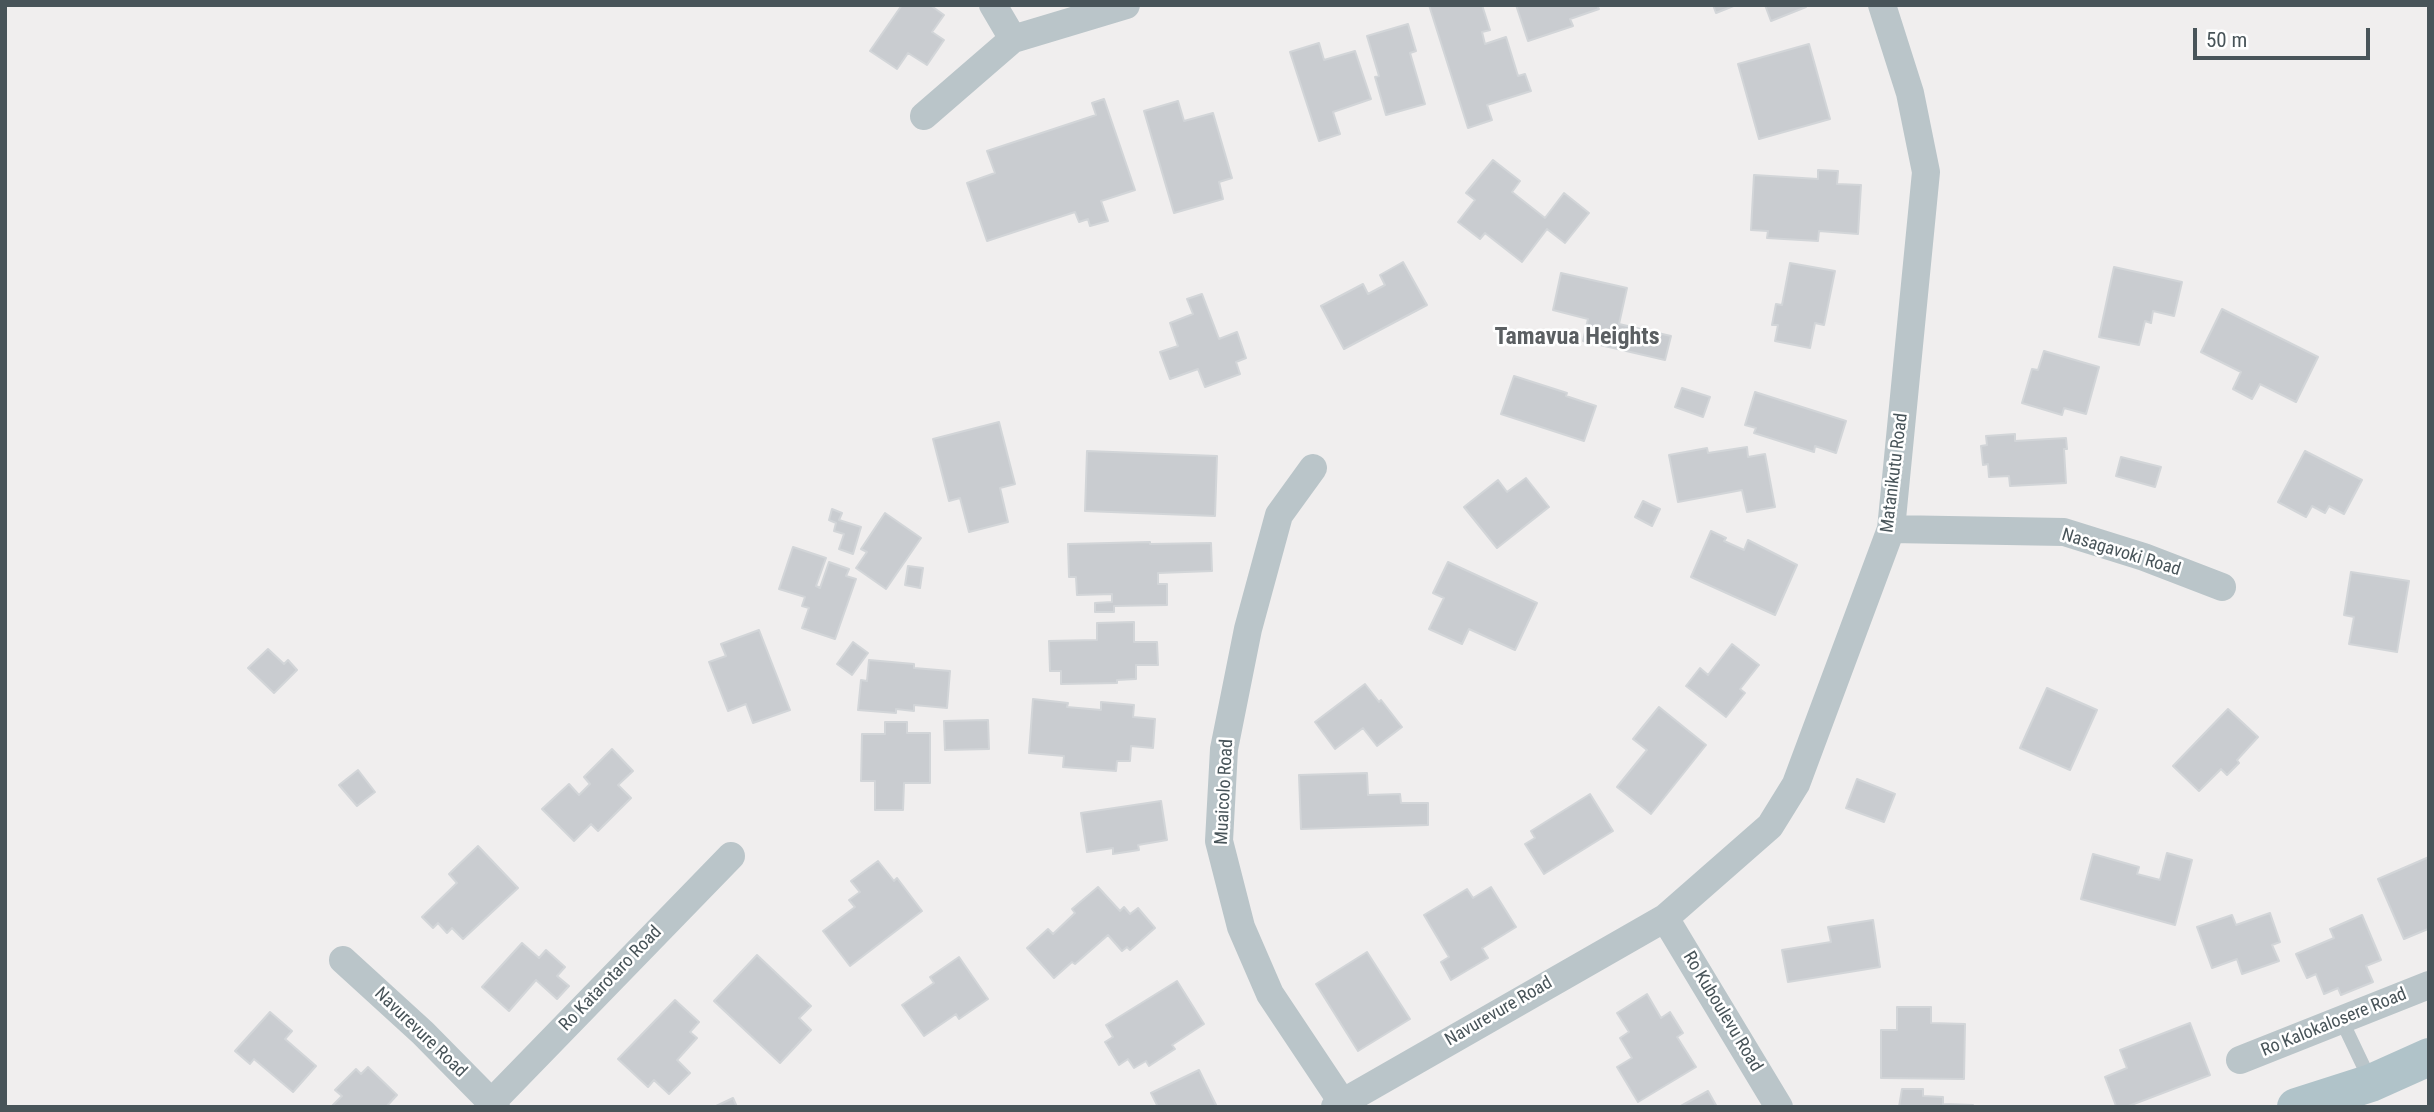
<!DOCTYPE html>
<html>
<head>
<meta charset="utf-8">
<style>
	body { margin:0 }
	#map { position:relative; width:2434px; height:1112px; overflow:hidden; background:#f0eeee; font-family:"Roboto Condensed",sans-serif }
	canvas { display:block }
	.frame { position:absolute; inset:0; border:7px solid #485459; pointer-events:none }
	.scale { position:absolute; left:2193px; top:28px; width:177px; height:32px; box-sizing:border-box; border:4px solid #485459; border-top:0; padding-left:9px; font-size:21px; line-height:24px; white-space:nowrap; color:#485459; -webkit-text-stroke:5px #fff; paint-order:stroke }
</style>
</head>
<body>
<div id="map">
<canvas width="2434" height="1112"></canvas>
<div class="frame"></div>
<div class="scale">50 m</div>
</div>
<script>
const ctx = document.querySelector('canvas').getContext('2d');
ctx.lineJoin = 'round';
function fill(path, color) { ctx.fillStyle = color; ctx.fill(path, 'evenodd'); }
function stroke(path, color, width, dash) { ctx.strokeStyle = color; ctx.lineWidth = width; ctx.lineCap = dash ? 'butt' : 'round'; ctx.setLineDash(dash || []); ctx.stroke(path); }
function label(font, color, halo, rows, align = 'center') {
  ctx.font = font + ' "Roboto Condensed",sans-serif'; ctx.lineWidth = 5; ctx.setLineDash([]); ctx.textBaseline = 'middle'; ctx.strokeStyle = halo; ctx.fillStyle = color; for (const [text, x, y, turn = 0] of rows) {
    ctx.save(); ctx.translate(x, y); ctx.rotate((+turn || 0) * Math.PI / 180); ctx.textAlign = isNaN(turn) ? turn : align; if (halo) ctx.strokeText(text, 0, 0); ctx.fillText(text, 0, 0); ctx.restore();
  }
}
const building = new Path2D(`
	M 902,5 L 930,5 L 944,15 L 932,32 L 944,40 L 927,65 L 908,53 L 897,69 L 870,51 Z
	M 1429,5 L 1482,5 L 1490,30 L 1482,32 L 1485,44 L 1506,37 L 1518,76 L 1525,74 L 1531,91 L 1487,105 L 1492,120 L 1468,128 Z
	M 1516,5 L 1597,5 L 1599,9 L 1570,19 L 1573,26 L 1528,41 Z
	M 1713,5 L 1736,5 L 1716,13 Z
	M 1765,5 L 1805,5 L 1806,7 L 1771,21 Z
	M 1408,24 L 1416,51 L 1410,53 L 1425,104 L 1386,115 L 1375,77 L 1379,76 L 1367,36 Z
	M 1319,43 L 1324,60 L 1355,51 L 1371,99 L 1333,112 L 1340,134 L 1319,141 L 1290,52 Z
	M 1809,44 L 1830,119 L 1759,139 L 1738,64 Z
	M 1104,99 L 1135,190 L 1101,201 L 1108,221 L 1090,226 L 1088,219 L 1079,222 L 1075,212 L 987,241 L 967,183 L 995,173 L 987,151 L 1096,115 L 1092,103 Z
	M 1178,101 L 1184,121 L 1213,113 L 1232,178 L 1219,182 L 1223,199 L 1174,213 L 1144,111 Z
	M 1493,160 L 1520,181 L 1512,192 L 1545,218 L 1564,193 L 1589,213 L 1565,243 L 1547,229 L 1522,262 L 1485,233 L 1480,239 L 1458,222 L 1475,200 L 1466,193 Z
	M 1818,170 L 1838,171 L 1837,184 L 1861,185 L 1858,234 L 1819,231 L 1818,241 L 1767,238 L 1768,231 L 1751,230 L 1754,175 L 1818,179 Z
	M 1403,262 L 1427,305 L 1344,349 L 1321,306 L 1363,284 L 1368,294 L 1385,285 L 1380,275 Z
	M 1790,263 L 1835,271 L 1824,325 L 1815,323 L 1810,348 L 1775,341 L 1778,325 L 1772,325 L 1776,304 L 1782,305 Z
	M 2114,267 L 2182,282 L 2174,316 L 2153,311 L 2151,323 L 2145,321 L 2139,345 L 2099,337 Z
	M 1561,273 L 1627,288 L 1619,324 L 1671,336 L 1665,360 L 1583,341 L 1588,319 L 1553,310 Z
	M 1202,294 L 1219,339 L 1237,332 L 1246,358 L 1236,362 L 1240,374 L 1205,387 L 1198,369 L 1170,379 L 1160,352 L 1178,346 L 1170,323 L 1193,314 L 1187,299 Z
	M 2222,309 L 2318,357 L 2296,402 L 2260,384 L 2252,399 L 2233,389 L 2241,372 L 2201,352 Z
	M 2044,351 L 2099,367 L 2086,414 L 2064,408 L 2062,415 L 2022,403 L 2032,369 L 2038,370 Z
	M 1514,376 L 1567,393 L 1566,396 L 1596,406 L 1584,441 L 1501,414 Z
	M 1682,388 L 1710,397 L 1703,417 L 1675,407 Z
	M 1755,392 L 1846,421 L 1836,453 L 1815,446 L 1814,452 L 1754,433 L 1756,428 L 1745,425 Z
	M 999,422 L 1015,484 L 1000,488 L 1008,522 L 969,532 L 960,498 L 949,501 L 933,439 Z
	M 2015,434 L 2015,441 L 2066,438 L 2067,449 L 2064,449 L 2066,483 L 2010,486 L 2009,476 L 1989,477 L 1988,464 L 1983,465 L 1981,446 L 1987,445 L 1986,436 Z
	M 1747,447 L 1748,457 L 1765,454 L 1775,507 L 1747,512 L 1742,490 L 1678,502 L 1669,455 L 1707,448 L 1708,453 Z
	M 1087,451 L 1217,456 L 1215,516 L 1085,511 Z
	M 2305,451 L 2362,480 L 2344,514 L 2329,506 L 2325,513 L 2312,506 L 2306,517 L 2278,502 Z
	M 2121,457 L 2161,467 L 2155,487 L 2116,476 Z
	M 1526,478 L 1549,507 L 1497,548 L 1464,507 L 1498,480 L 1507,492 Z
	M 1643,501 L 1660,509 L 1652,526 L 1635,517 Z
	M 832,509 L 842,513 L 839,520 L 861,527 L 853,554 L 839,549 L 844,534 L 834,531 L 836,523 L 829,520 Z
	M 885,513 L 921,538 L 886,589 L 856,568 L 867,552 L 861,549 Z
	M 1711,531 L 1726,538 L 1724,541 L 1744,550 L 1748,540 L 1797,565 L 1775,615 L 1691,577 Z
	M 1150,542 L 1150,544 L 1211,543 L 1212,571 L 1158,573 L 1158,584 L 1167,584 L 1167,605 L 1114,606 L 1114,612 L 1095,612 L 1095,603 L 1112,602 L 1112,594 L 1077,595 L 1076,577 L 1069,577 L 1068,544 Z
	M 793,547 L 826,558 L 816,586 L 820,588 L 829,562 L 849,569 L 846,576 L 856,579 L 835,639 L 802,628 L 809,608 L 802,606 L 805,597 L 779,589 Z
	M 1448,562 L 1537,603 L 1515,650 L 1469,629 L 1462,644 L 1429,629 L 1444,598 L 1433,593 Z
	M 908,566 L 923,568 L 920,588 L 905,585 Z
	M 2351,572 L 2409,581 L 2397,652 L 2349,644 L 2354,617 L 2344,615 Z
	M 1134,622 L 1134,642 L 1157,642 L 1158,665 L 1136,665 L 1136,679 L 1117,680 L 1117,683 L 1061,684 L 1061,671 L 1050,671 L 1049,641 L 1097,640 L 1097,623 Z
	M 759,630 L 790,710 L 753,723 L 746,704 L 728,711 L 709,662 L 726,656 L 721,644 Z
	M 853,642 L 868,653 L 852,675 L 837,664 Z
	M 1732,644 L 1759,665 L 1740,689 L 1745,693 L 1726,717 L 1686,686 L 1700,668 L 1708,675 Z
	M 268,649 L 284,664 L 288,660 L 297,670 L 274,693 L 248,668 Z
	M 869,660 L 914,664 L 914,668 L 950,671 L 947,708 L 914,705 L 914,711 L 896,709 L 896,713 L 858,710 L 861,680 L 867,681 Z
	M 1365,684 L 1379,702 L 1381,700 L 1402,727 L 1377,746 L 1363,728 L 1335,749 L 1315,722 Z
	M 2047,688 L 2097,710 L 2070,770 L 2020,748 Z
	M 1033,699 L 1068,703 L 1067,707 L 1101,710 L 1101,702 L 1134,705 L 1133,717 L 1155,719 L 1153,748 L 1131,746 L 1130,761 L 1117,761 L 1116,771 L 1063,767 L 1064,756 L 1029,753 Z
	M 1659,707 L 1706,745 L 1651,814 L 1617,787 L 1647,750 L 1633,739 Z
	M 2228,709 L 2258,737 L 2237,760 L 2239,763 L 2227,775 L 2221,769 L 2199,791 L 2173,766 Z
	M 988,720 L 989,749 L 945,750 L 944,721 Z
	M 885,722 L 907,722 L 907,733 L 930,733 L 930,783 L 904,783 L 903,810 L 875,810 L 875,781 L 861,781 L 862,734 L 885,734 Z
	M 612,749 L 633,771 L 618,785 L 631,798 L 598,831 L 591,824 L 574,841 L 542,809 L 569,784 L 579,795 L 590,784 L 584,777 Z
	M 358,770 L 375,792 L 357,806 L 339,785 Z
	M 1367,773 L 1368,795 L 1400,794 L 1401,803 L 1428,803 L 1428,825 L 1301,829 L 1299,775 Z
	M 1857,779 L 1895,794 L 1884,822 L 1846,808 Z
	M 1590,794 L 1613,831 L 1544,874 L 1525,844 L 1535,838 L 1531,831 Z
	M 1161,801 L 1167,840 L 1138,845 L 1139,850 L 1113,854 L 1113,848 L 1087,852 L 1081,813 Z
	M 478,846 L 518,888 L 463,939 L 452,928 L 447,933 L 438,923 L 433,928 L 422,917 L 457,883 L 449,874 Z
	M 2167,853 L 2192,860 L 2175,925 L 2081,899 L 2093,854 L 2139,867 L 2137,874 L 2160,880 Z
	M 2429,857 L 2429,931 L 2428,929 L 2404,939 L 2378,879 Z
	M 878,861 L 894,881 L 897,878 L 922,911 L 850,966 L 823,931 L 855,907 L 849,900 L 860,892 L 851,881 Z
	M 1098,887 L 1120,911 L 1124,907 L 1130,914 L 1138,908 L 1155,928 L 1130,950 L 1127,947 L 1122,951 L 1108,935 L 1075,964 L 1072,962 L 1054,978 L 1027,948 L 1048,929 L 1053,934 L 1075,913 L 1072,909 Z
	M 1491,887 L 1516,927 L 1482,948 L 1488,958 L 1451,980 L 1441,962 L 1449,957 L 1424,915 L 1467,889 L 1473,898 Z
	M 2270,913 L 2280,942 L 2272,945 L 2279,961 L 2242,974 L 2237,959 L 2212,968 L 2197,927 L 2232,915 L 2236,925 Z
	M 2362,915 L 2381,960 L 2366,966 L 2373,982 L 2341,995 L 2338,988 L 2324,994 L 2316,974 L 2307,978 L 2296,954 L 2334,938 L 2330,929 Z
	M 1873,920 L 1880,967 L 1788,982 L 1782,950 L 1831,942 L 1828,927 Z
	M 522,943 L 539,958 L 546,950 L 565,967 L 557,976 L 569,986 L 557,999 L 536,980 L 509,1011 L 482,987 Z
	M 1367,952 L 1410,1019 L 1358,1051 L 1316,984 Z
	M 757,955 L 811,1006 L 799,1018 L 811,1030 L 780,1063 L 714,1001 Z
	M 959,957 L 988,999 L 959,1019 L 956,1014 L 924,1036 L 902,1005 L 934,983 L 930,977 Z
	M 1177,981 L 1204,1024 L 1172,1045 L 1175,1049 L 1149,1066 L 1146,1061 L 1134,1068 L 1128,1059 L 1119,1065 L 1105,1042 L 1113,1037 L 1106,1025 Z
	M 1647,994 L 1661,1018 L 1670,1012 L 1683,1033 L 1677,1037 L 1696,1067 L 1638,1102 L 1617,1067 L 1632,1058 L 1620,1038 L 1629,1032 L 1617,1013 Z
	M 675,1000 L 699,1022 L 690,1032 L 697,1038 L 677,1060 L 690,1073 L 669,1094 L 654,1080 L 648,1087 L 618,1059 Z
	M 1897,1007 L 1931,1007 L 1931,1023 L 1965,1024 L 1964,1079 L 1881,1078 L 1881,1030 L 1897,1030 Z
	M 270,1012 L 292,1031 L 285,1039 L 316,1066 L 293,1092 L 254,1059 L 250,1064 L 235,1051 Z
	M 2190,1023 L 2210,1075 L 2126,1107 L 2113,1107 L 2116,1106 L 2105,1077 L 2127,1068 L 2120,1050 Z
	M 368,1067 L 397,1095 L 386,1107 L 331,1107 L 342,1096 L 335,1090 L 356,1069 L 361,1074 Z
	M 1199,1070 L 1217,1107 L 1158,1107 L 1151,1093 Z
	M 1902,1089 L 1923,1089 L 1923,1096 L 1943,1097 L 1943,1104 L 1973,1105 L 1973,1107 L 1899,1107 Z
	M 1708,1091 L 1717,1107 L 1679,1107 Z
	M 733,1098 L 737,1107 L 714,1107 Z`);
const service = new Path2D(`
	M 2342,1021 L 2370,1080`);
const minor = new Path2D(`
	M 993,5 L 1013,39
	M 924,116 L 1013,39 L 1126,5
	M 1313,468 L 1279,515 L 1248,629 L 1224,749 L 1219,841 L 1241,927 L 1270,994 L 1342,1102
	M 1891,529 L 2064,532 L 2144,557 L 2222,587
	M 1665,918 L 1779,1107
	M 343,960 L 423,1033 L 496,1107
	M 2240,1060 L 2429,985
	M 491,1103 L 731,856
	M 1335,1107 L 1665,918 L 1770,826 L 1796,784 L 1891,529 L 1926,172 L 1910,93 L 1882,5`);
const primary = new Path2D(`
	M 2296,1107 L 2371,1083 L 2429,1057`);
const streetNames = [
	["Matanikutu Road",1895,473,-83],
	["Nasagavoki Road",2121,553,17],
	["Muaicolo Road",1225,792,-87],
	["Ro Katarotaro Road",611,979,-46],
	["Navurevure Road",1499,1012,-30],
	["Ro Kuboulevu Road",1722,1012,59],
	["Ro Kalokalosere Road",2334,1023,-22],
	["Navurevure Road",420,1033,44]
];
const districtNames = [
	["Tamavua Heights",1577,338]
];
fill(building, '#c9ccd0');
stroke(building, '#d2d5d8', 2);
stroke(service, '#bac5c9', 14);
stroke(minor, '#bac5c9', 28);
stroke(primary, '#b0c3c9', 38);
label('18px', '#485459', '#fff', streetNames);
label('bold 24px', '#5b5f62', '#fff', districtNames);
</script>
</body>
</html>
